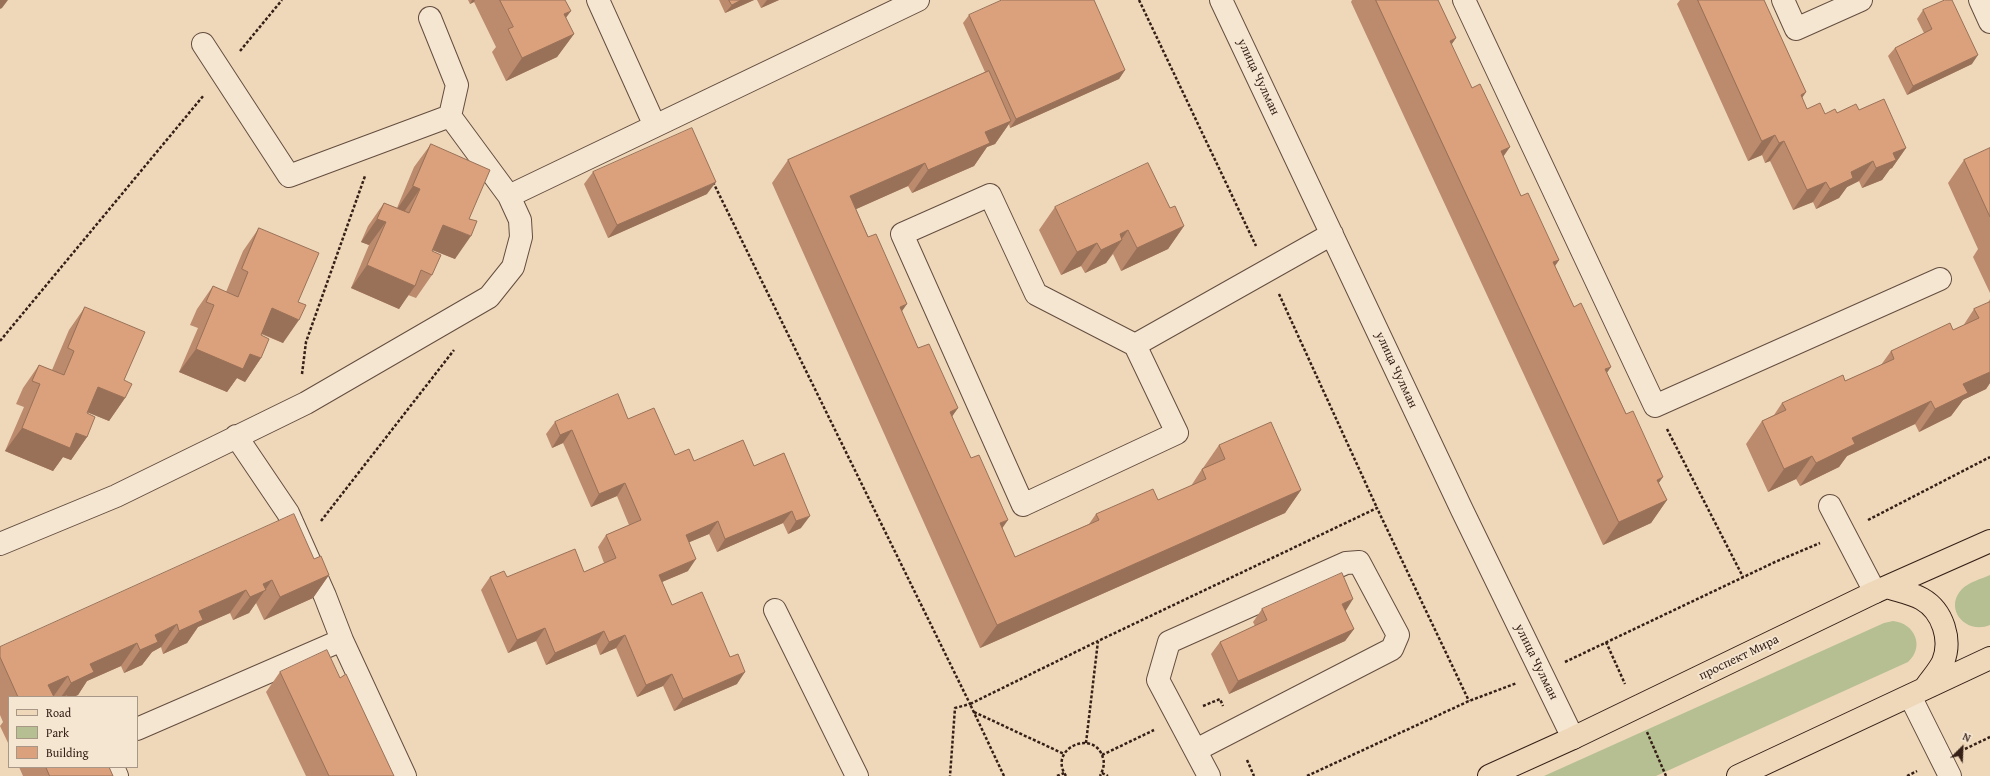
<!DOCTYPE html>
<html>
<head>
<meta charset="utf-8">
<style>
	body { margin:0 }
	#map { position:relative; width:1990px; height:776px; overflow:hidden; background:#efd8b9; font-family:"Gentium Book Plus",serif }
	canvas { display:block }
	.legend { position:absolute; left:8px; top:696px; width:130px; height:72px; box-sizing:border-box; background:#f5e6d2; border:1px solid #a89687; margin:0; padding:5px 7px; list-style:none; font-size:12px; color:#351f16 }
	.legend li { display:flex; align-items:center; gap:8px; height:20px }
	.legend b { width:20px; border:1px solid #a89687 }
	.north { position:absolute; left:1942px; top:728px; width:40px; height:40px; -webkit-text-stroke:3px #f5e6d2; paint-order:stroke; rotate:24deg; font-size:11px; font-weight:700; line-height:16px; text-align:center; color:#351f16 }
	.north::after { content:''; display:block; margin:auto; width:14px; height:18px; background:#351f16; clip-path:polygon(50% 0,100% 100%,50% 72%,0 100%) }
</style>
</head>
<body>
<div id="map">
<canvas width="1990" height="776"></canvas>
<ul class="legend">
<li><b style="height:5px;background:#efd8b9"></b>Road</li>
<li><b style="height:11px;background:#b5bf92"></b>Park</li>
<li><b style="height:11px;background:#dba17d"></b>Building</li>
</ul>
<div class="north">N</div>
</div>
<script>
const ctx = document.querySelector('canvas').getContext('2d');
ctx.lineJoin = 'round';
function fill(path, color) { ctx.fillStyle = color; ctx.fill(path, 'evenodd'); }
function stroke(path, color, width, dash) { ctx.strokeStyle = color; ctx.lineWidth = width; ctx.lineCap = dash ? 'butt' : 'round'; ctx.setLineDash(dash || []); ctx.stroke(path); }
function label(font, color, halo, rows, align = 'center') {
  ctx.font = font + ' "Gentium Book Plus",serif'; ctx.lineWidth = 3.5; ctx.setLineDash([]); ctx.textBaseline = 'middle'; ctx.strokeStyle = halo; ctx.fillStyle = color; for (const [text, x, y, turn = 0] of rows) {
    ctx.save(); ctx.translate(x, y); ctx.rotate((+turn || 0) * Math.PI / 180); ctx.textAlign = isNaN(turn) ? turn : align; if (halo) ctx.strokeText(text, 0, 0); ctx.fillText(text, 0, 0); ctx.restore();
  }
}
const green = new Path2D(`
	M 1990,575 L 1990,625 C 1966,635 1943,609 1962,589 C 1969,582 1981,579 1990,575 Z
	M 1893,621 C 1915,623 1925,647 1908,662 L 1656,776 L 1544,776 L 1884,623 Z`);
const path = new Path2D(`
	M 1139,0 L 1256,246
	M 240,51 L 282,0
	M 713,182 L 970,704 L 955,708 L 950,776
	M 1279,294 L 1377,508
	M 0,341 L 204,95
	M 302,374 L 306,342 L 365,176
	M 1667,429 L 1743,577
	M 1868,520 L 1990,457
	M 321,521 L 454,350
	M 1606,642 L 1625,684
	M 1565,662 L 1775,562 L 1820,543
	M 1203,706 L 1220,699 L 1223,706
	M 974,712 L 1064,754
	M 1647,732 L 1666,776
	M 1086,743 L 1098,641 L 1377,508 L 1469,701
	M 1965,749 L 1990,737
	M 1102,755 L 1154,730
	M 1247,760 L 1254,776
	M 1102,773 L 1108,776
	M 1004,776 L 970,704 L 1098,641
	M 1057,776 L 1064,773
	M 1066,776 C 1047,748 1095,728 1103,758 C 1105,764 1103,770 1100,776
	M 1307,776 L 1469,701 L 1517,683
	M 1907,776 L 1917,771`);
const minor = new Path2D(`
	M 598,0 L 655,126
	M 1221,0 L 1462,510 L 1573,738
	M 1464,0 L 1655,406 L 1940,279
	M 1783,0 L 1796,29 L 1861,0
	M 1980,0 L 1990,22
	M 430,18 L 457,85 L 450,116
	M 509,196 L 918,0
	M 1135,345 L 1036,294 L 990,195 L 902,234 L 1023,505 L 1177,433 L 1135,345 L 1332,234
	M 236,436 L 288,513 L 325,596 L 342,640
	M 1830,506 L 1875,592
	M 0,544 L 116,496 L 306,403 L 489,297 L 513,267 L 521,237 L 520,220 L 509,196 L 450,116 L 289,176 L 203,44
	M 775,610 L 857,776
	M 1910,696 L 1950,776
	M 137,729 L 342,640 L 405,776
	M 1196,750 L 1392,649 L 1398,635 L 1359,562 L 1346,563 L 1169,642 L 1158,680 L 1209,776
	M 113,767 L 117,776`);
const major = new Path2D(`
	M 1887,587 C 1899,591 1911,593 1922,599 C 1943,611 1952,640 1943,662 C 1938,672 1931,679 1925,688
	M 1489,776 L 1573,738 L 1875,592 L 1990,541
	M 1738,776 L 1990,658`);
const wall = new Path2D(`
	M 468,0 L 565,0 L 566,18 L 574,34 L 557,57 L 506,81 L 492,52 L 496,47 L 474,2 L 470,4 Z
	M 719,0 L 754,0 L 725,13 Z
	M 757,0 L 779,0 L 761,8 Z
	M 1352,0 L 1438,0 L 1456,38 L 1451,45 L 1521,196 L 1559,260 L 1555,266 L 1574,307 L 1607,373 L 1667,500 L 1651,523 L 1603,545 L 1351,2 Z
	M 1680,0 L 1764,0 L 1806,92 L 1802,98 L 1807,109 L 1825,114 L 1859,110 L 1906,148 L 1892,168 L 1890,169 L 1882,180 L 1862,188 L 1859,181 L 1847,187 L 1839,198 L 1816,209 L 1813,202 L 1793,210 L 1770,161 L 1765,163 L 1762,155 L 1748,161 L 1677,4 Z
	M 1923,10 L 1972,64 L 1907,95 L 1888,56 L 1895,48 L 1924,33 L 1917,19 Z
	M 969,15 L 1125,70 L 1119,79 L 1010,128 L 1009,124 L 995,144 L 987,147 L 974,166 L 912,193 L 908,186 L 856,209 L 918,348 L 958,408 L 952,416 L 1015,557 L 1089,524 L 1096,514 L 1158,500 L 1191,486 L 1202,469 L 1203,469 L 1203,468 L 1219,445 L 1301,490 L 1285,513 L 980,648 L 772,183 L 788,160 L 985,72 L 963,23 Z
	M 431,144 L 469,219 L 455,259 L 433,250 L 432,251 L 432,275 L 416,298 L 408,295 L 399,309 L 351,288 L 369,245 L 361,242 L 368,226 L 384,203 L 397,208 L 414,167 Z
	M 1990,148 L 1990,293 L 1973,257 L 1978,249 L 1948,183 L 1964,160 Z
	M 593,172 L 707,194 L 608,238 L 584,184 Z
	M 1055,207 L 1170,208 L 1184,226 L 1168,249 L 1121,271 L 1113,254 L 1106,263 L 1085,273 L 1081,266 L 1061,275 L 1039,230 Z
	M 259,228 L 298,302 L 283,343 L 261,334 L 261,358 L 245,382 L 237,378 L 227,392 L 179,372 L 198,328 L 190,325 L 197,309 L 213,286 L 226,292 L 243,251 Z
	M 1990,299 L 1990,383 L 1986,389 L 1963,400 L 1951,416 L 1919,432 L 1915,424 L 1847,456 L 1839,467 L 1800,486 L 1796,479 L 1768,492 L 1746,444 L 1762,421 L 1774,415 L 1782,403 L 1845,381 L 1881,365 L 1891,351 L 1953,330 L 1963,326 L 1974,309 L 1988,303 Z
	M 85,307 L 124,380 L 125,398 L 109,421 L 87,412 L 87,437 L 71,460 L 63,457 L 53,471 L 5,451 L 24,407 L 16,404 L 23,388 L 39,365 L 52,370 L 69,330 Z
	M 628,419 L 675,455 L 694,461 L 754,466 L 784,453 L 801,528 L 788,534 L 783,523 L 717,552 L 709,534 L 689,542 L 688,571 L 662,582 L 672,605 L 737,684 L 674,711 L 663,686 L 637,697 L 616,648 L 600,655 L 596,644 L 546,665 L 536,641 L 508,653 L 481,590 L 490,577 L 507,577 L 584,572 L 604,563 L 598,547 L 606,535 L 629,525 L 617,496 L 591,507 L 563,443 L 552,448 L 546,434 L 555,422 Z
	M 314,559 L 329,575 L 313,598 L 264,620 L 256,603 L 249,613 L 233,620 L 230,613 L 198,627 L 187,643 L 163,654 L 161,647 L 152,652 L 142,665 L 124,673 L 121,666 L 87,681 L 78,695 L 73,697 L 9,697 L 9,745 L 0,726 L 3,722 L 0,715 L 0,647 Z
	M 1262,609 L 1345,610 L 1354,629 L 1345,641 L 1229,694 L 1211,654 L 1220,642 L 1255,626 L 1253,622 Z
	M 280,672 L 394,776 L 306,776 L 266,692 Z
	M 19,767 L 109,767 L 113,776 L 23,776 Z`);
const shadedWall = new Path2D(`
	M 0,0 L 8,0 L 2,8 L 0,9 Z
	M 472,0 L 475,0 L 474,2 L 470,4 Z
	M 741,0 L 754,0 L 725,13 L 732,5 Z
	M 767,0 L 779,0 L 761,8 Z
	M 571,11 L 554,34 L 564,14 Z
	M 574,34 L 557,57 L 506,81 L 522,58 Z
	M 1456,38 L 1440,61 L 1450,41 Z
	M 1978,55 L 1972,64 L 1907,95 L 1913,86 Z
	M 1125,70 L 1119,79 L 1010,128 L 1016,119 Z
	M 1806,92 L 1792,112 L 1801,95 Z
	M 1011,121 L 995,144 L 987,147 L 974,166 L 912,193 L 928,170 L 985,132 Z
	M 1775,135 L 1762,155 L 1748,161 L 1762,141 Z
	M 1784,141 L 1770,161 L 1765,163 L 1779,143 Z
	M 1510,147 L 1494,170 L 1501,151 Z
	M 1906,148 L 1892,168 L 1890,169 L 1882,180 L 1862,188 L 1876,168 L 1893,153 Z
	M 1873,161 L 1859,181 L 1847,187 L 1839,198 L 1816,209 L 1830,189 L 1851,172 Z
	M 925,163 L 908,186 L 834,219 L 850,196 Z
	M 716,182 L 707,194 L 608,238 L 617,225 Z
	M 1826,182 L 1813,202 L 1793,210 L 1807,190 Z
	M 413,186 L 420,189 L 404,212 L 397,209 Z
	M 377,219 L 386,222 L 369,245 L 361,242 Z
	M 443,225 L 471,236 L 455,259 L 427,248 Z
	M 1184,226 L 1168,249 L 1121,271 L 1137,248 Z
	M 1128,230 L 1121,240 L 1122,240 L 1106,263 L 1085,273 L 1101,250 L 1120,234 Z
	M 1097,243 L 1081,266 L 1061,275 L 1077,252 Z
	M 1559,260 L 1543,283 L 1553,262 Z
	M 367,265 L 415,286 L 399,309 L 351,288 Z
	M 907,304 L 891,327 L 900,307 Z
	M 272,308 L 299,320 L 283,343 L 256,331 Z
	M 196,349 L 250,354 L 261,358 L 245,382 L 237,378 L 227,392 L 179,372 Z
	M 1611,367 L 1595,390 L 1605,369 Z
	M 1990,372 L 1990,383 L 1986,389 L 1963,400 L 1951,416 L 1919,432 L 1935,409 L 1963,384 Z
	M 98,387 L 125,398 L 109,421 L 82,410 Z
	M 1931,401 L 1915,424 L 1847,456 L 1839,467 L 1800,486 L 1816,463 L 1852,438 Z
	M 958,408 L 942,431 L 950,412 Z
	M 22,428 L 76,433 L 87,437 L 71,460 L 63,457 L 53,471 L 5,451 Z
	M 572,430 L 563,443 L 552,448 L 560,435 Z
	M 1812,456 L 1796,479 L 1768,492 L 1784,469 Z
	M 1663,477 L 1647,500 L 1657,480 Z
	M 625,483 L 617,496 L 591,507 L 599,494 Z
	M 1301,490 L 1285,513 L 980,648 L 997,625 Z
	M 1667,500 L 1651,523 L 1603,545 L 1619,522 Z
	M 792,511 L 783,523 L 717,552 L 725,539 Z
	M 810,516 L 801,528 L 788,534 L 796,521 Z
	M 1008,520 L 992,543 L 1000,523 Z
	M 718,521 L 709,534 L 678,547 L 686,535 Z
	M 696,559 L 688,571 L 650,587 L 659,575 Z
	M 329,575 L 313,598 L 264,620 L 280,597 Z
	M 272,580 L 249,613 L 233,620 L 250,597 L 263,584 Z
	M 246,590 L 230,613 L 198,627 L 187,643 L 163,654 L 179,631 L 199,611 Z
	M 1353,599 L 1345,612 L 1342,604 Z
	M 177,624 L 161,647 L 152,652 L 142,665 L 124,673 L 140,650 L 155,635 Z
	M 545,628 L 536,641 L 508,653 L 517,640 Z
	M 1354,629 L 1345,641 L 1229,694 L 1238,681 Z
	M 604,631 L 596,644 L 546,665 L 555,653 Z
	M 625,635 L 616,648 L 600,655 L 609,642 Z
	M 137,643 L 121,666 L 87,681 L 78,695 L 73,697 L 61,697 L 71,683 L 90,664 Z
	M 745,672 L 737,684 L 674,711 L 683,699 Z
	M 672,674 L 663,686 L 637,697 L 646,685 Z
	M 68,676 L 53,697 L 48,685 Z`);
const building = new Path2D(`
	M 500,0 L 565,0 L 571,11 L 564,14 L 574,34 L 522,58 L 508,29 L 513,27 Z
	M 729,0 L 741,0 L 732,5 Z
	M 1002,0 L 1094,0 L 1125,70 L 1016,119 L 969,15 Z
	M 1376,0 L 1438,0 L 1456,38 L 1450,41 L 1472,88 L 1480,84 L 1510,147 L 1501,151 L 1521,196 L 1528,193 L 1559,260 L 1553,262 L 1574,307 L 1581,303 L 1611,367 L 1605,369 L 1626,414 L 1633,411 L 1663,477 L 1657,480 L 1667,500 L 1619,522 Z
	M 1698,0 L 1764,0 L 1806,92 L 1801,95 L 1807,109 L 1820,103 L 1825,114 L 1835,109 L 1837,113 L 1856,104 L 1859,110 L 1884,99 L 1906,148 L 1893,153 L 1896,160 L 1876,168 L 1873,161 L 1851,172 L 1853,178 L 1830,189 L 1826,182 L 1807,190 L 1784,141 L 1779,143 L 1775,135 L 1762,141 Z
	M 1945,0 L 1952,0 L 1978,55 L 1913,86 L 1895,48 L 1932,29 L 1923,10 Z
	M 989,71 L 1011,121 L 985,132 L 990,143 L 928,170 L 925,163 L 850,196 L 868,237 L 876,234 L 907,304 L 900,307 L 918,348 L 929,344 L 958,408 L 950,412 L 971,458 L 979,455 L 1008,520 L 1000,523 L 1015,557 L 1099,520 L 1096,514 L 1153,489 L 1158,500 L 1206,479 L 1202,469 L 1225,459 L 1219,445 L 1271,422 L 1301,490 L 997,625 L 788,160 Z
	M 692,128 L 716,182 L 617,225 L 593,172 Z
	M 431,144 L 490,170 L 469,219 L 477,221 L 471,236 L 443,225 L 432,251 L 441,255 L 432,275 L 421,270 L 415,286 L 367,265 L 386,222 L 377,219 L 384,203 L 409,213 L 420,189 L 413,186 Z
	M 1990,148 L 1990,217 L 1964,160 Z
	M 1148,163 L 1170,208 L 1175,206 L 1184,226 L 1137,248 L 1128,230 L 1120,234 L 1122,240 L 1101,250 L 1097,243 L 1077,252 L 1055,207 Z
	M 259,228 L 319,253 L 298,302 L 306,305 L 299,320 L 272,308 L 261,335 L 269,339 L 261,358 L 250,354 L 243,369 L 196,349 L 214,305 L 206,302 L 213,286 L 238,297 L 248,272 L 242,269 Z
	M 1990,302 L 1990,372 L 1963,384 L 1968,393 L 1935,409 L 1931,401 L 1852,438 L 1855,444 L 1816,463 L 1812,456 L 1784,469 L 1762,421 L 1786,410 L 1782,403 L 1843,375 L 1845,381 L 1894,359 L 1891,351 L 1950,323 L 1953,330 L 1979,318 L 1974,309 Z
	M 85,307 L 145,332 L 124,380 L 132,384 L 125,398 L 98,387 L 87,413 L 95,417 L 87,437 L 76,433 L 70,448 L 22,428 L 40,384 L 32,381 L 39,365 L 64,375 L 74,351 L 68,348 Z
	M 618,394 L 628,419 L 654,408 L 675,455 L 689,449 L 694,461 L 743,440 L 754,466 L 784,453 L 810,516 L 796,521 L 792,511 L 725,539 L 718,521 L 686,535 L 696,559 L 659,575 L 672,605 L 702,592 L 730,657 L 738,654 L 745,672 L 683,699 L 672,674 L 646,685 L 625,635 L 609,642 L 604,631 L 555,653 L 545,628 L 517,640 L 490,577 L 504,571 L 507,577 L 575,549 L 584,572 L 616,558 L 606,535 L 641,520 L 625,483 L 599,494 L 572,430 L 560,435 L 555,422 Z
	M 294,514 L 314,559 L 321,556 L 329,575 L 280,597 L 272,580 L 263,584 L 266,590 L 250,597 L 246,590 L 199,611 L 203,620 L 179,631 L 177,624 L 155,635 L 158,642 L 140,650 L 137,643 L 90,664 L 94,672 L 71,683 L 68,676 L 48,685 L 54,697 L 18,697 L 0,657 L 0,647 Z
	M 1342,573 L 1353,599 L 1342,604 L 1354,629 L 1238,681 L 1220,642 L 1267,620 L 1262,609 Z
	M 327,650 L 340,678 L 346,674 L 394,776 L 329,776 L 280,672 Z
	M 67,695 L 68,697 L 62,697 Z
	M 46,767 L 109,767 L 113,776 L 50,776 Z`);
const streetNames = [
	["улица Чулман",1258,77,65],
	["улица Чулман",1396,370,65],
	["проспект Мира",1739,658,-26],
	["улица Чулман",1536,662,64]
];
fill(green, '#b5bf92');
stroke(minor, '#644d3f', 24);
stroke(major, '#351f16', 24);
stroke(path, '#351f16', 2.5, [3, 2]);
stroke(minor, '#f5e6d2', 22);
stroke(major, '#efd8b9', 22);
fill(wall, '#bc8a6c');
fill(shadedWall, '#997158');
fill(building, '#dba17d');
stroke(building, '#997158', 1);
label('13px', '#351f16', '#f5e6d2', streetNames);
</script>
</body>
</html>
